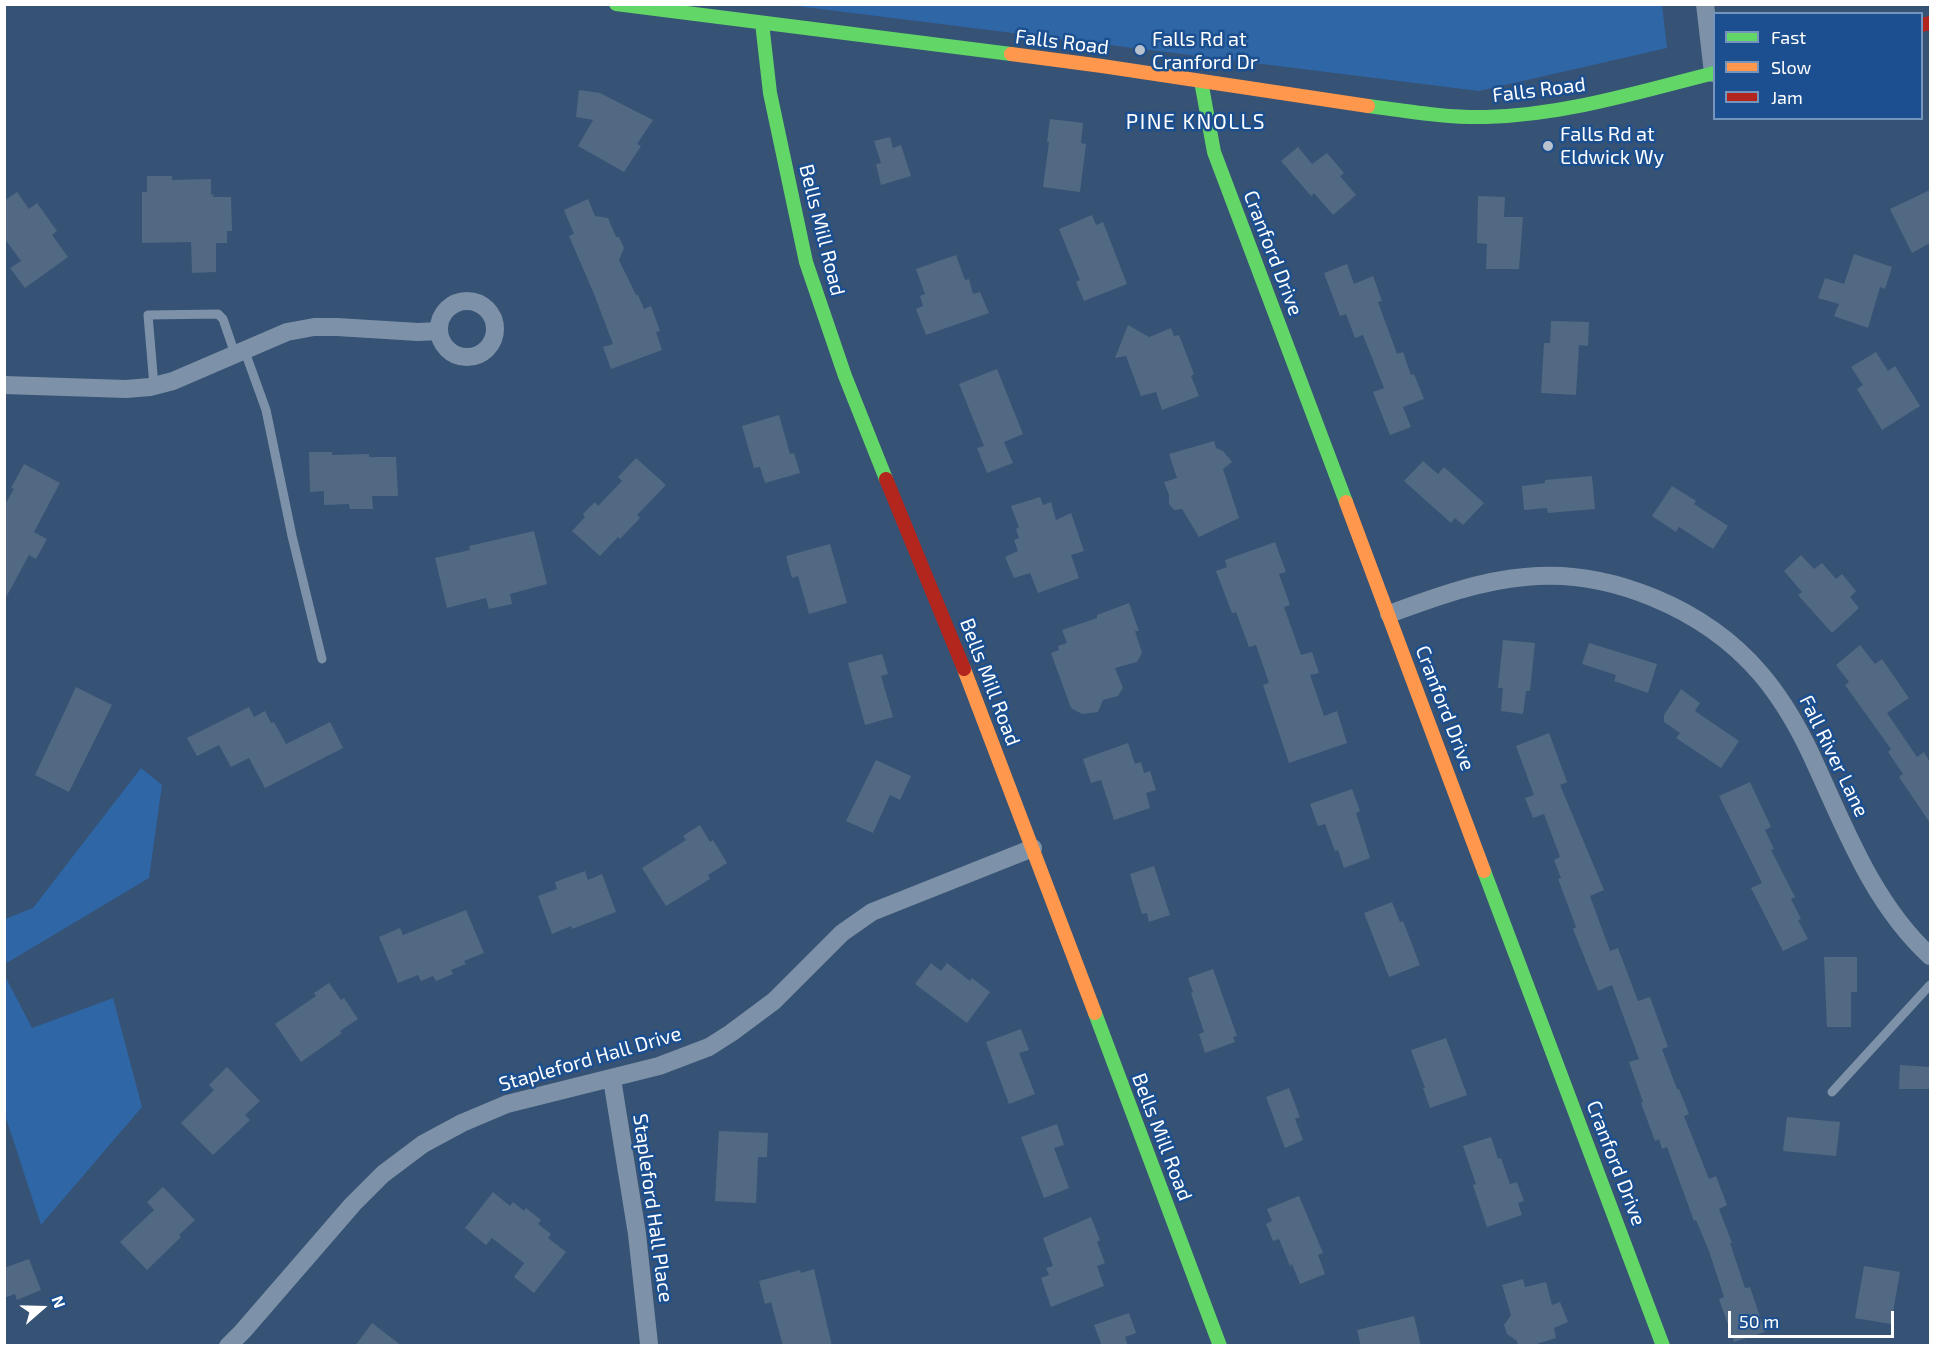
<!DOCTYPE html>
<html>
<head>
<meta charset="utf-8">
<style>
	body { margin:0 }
	#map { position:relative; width:1935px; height:1350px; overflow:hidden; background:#365274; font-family:"Exo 2",sans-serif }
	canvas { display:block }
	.frame { position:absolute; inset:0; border:6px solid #fff; pointer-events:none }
	.legend { position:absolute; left:1713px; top:12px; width:210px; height:108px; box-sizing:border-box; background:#1b4f8f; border:2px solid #7695bc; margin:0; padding:8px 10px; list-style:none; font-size:18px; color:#fff }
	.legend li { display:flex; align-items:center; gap:12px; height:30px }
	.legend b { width:30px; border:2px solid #7695bc }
	.north { position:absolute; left:12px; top:1278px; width:60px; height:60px; -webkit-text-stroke:4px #1b4f8f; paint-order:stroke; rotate:70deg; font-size:16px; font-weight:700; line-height:24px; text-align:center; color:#fff }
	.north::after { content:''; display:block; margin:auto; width:21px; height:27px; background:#fff; clip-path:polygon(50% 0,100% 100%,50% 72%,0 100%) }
	.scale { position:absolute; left:1728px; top:1311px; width:166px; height:27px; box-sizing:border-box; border:3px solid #fff; border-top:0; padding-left:8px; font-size:18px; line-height:21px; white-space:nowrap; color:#fff; -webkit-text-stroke:4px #1b4f8f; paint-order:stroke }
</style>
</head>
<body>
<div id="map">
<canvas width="1935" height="1350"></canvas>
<div class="frame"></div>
<ul class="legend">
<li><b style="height:8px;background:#63d668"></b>Fast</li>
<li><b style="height:8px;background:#ff974d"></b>Slow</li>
<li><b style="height:8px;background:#b3261e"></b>Jam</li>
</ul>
<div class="north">N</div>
<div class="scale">50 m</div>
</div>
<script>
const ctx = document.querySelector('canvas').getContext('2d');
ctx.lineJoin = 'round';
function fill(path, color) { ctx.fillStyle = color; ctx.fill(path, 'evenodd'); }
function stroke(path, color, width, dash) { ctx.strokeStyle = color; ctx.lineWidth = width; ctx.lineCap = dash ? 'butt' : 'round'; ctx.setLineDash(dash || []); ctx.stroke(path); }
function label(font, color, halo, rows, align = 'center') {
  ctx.font = font + ' "Exo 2",sans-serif'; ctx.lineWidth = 5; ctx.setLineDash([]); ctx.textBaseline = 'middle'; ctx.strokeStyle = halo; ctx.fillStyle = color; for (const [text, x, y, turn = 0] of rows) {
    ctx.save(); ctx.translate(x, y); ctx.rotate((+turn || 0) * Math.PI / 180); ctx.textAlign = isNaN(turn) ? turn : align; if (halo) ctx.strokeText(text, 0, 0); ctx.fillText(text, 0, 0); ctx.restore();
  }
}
const green = new Path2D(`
	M 788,5 L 1662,5 L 1667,48 L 1479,91 Z
	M 141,768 L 162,785 L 149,878 L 5,964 L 5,919 L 33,908 Z
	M 4,974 L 32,1028 L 113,998 L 142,1107 L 41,1225 L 5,1115 Z`);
const building = new Path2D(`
	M 579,90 L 600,93 L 653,120 L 637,144 L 641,146 L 624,172 L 578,146 L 593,120 L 576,117 Z
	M 1050,119 L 1083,123 L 1081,143 L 1086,144 L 1080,192 L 1043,187 L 1049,142 L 1047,142 Z
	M 890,137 L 893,148 L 901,145 L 911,176 L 881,185 L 876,164 L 881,163 L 874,141 Z
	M 1298,147 L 1312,164 L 1327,153 L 1344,173 L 1340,176 L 1356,195 L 1333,215 L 1314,193 L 1311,196 L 1281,161 Z
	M 147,176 L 172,176 L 172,180 L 211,179 L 211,195 L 214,194 L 213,197 L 231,197 L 232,231 L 227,231 L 227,243 L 216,243 L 216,272 L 192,273 L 191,242 L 142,243 L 142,192 L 147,192 Z
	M 1930,190 L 1930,243 L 1912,253 L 1890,209 Z
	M 17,192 L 29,209 L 37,203 L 57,231 L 52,235 L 68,257 L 25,288 L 10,268 L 21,261 L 4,238 L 4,201 Z
	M 1478,196 L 1505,197 L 1504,217 L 1523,217 L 1519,269 L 1486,269 L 1487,244 L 1477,243 Z
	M 588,199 L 595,216 L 608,218 L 616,237 L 619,237 L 624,248 L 619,260 L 636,295 L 638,295 L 644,309 L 651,306 L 660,331 L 656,332 L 662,350 L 611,369 L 603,347 L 613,344 L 594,294 L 569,236 L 574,234 L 564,210 Z
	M 1092,215 L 1096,225 L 1103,222 L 1127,284 L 1084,301 L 1076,282 L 1080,280 L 1059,229 Z
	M 1854,254 L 1892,267 L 1885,289 L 1880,287 L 1868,328 L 1834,316 L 1839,304 L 1818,298 L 1825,278 L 1844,284 Z
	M 956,255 L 965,280 L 969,279 L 973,294 L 980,292 L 989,313 L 926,335 L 916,309 L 923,306 L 920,296 L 925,294 L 916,269 Z
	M 1347,264 L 1354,284 L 1373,276 L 1382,301 L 1378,302 L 1397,354 L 1403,352 L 1411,375 L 1414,374 L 1424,399 L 1403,407 L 1411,427 L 1390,435 L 1373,392 L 1384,388 L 1363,335 L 1355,338 L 1346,314 L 1340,316 L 1324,273 Z
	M 1551,321 L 1589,322 L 1588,346 L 1579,345 L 1576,395 L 1541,393 L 1544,343 L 1550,343 Z
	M 1128,325 L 1149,337 L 1171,328 L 1174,336 L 1179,335 L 1194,374 L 1191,376 L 1199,396 L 1162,410 L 1156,392 L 1141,396 L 1126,356 L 1115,358 Z
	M 1876,352 L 1888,371 L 1895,366 L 1920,406 L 1882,430 L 1857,389 L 1863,385 L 1851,367 Z
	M 997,369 L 1023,434 L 1004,442 L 1013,463 L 987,473 L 977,448 L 984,446 L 959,384 Z
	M 779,415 L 790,454 L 794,453 L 800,473 L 765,483 L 760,467 L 754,468 L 742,426 Z
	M 1214,441 L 1216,448 L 1223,451 L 1232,462 L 1223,469 L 1239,518 L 1199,537 L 1182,509 L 1174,510 L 1169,504 L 1169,495 L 1164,482 L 1177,478 L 1169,454 Z
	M 309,452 L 332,452 L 332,455 L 369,454 L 369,457 L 396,457 L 398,496 L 372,496 L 373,509 L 350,509 L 349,504 L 324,505 L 324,491 L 310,492 Z
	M 636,458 L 666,485 L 637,515 L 640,518 L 620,539 L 618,537 L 600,556 L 572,531 L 585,517 L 583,514 L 595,502 L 598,506 L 622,481 L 618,477 Z
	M 1423,461 L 1438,474 L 1444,467 L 1484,503 L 1463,525 L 1455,518 L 1451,523 L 1404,481 Z
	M 24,464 L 60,483 L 34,532 L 47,539 L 36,559 L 29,555 L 4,601 L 4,506 L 14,489 L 11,488 Z
	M 1592,476 L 1595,509 L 1548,513 L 1547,508 L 1524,510 L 1522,486 L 1545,483 L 1545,480 Z
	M 1672,486 L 1696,501 L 1694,504 L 1728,526 L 1713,549 L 1679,527 L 1676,532 L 1652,516 Z
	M 1040,497 L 1043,505 L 1051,502 L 1056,520 L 1071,513 L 1084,551 L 1071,555 L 1079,578 L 1038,593 L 1030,573 L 1014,578 L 1005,557 L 1018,551 L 1014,540 L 1019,538 L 1016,529 L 1019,527 L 1011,506 Z
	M 534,531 L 547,584 L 510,594 L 512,604 L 489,609 L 486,598 L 447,608 L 435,558 L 470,550 L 469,546 Z
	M 1275,542 L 1286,572 L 1279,574 L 1290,605 L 1284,607 L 1301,655 L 1312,652 L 1319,673 L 1310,675 L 1324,716 L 1337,711 L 1347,743 L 1289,763 L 1263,685 L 1269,683 L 1256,645 L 1249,647 L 1236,612 L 1232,613 L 1216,571 L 1227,567 L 1225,560 Z
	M 830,544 L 847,603 L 809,614 L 798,576 L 792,578 L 786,556 Z
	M 1801,555 L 1814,569 L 1822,563 L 1836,579 L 1842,574 L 1856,591 L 1850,597 L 1859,608 L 1832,633 L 1798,595 L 1802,592 L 1784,571 Z
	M 1129,603 L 1139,631 L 1135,631 L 1142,653 L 1137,662 L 1115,668 L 1123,688 L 1118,696 L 1103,700 L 1098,712 L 1082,714 L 1071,708 L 1051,653 L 1059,650 L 1058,646 L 1067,643 L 1062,630 L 1097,618 L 1097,615 Z
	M 1503,640 L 1535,643 L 1530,691 L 1526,691 L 1523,714 L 1501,711 L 1503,688 L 1498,688 Z
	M 1589,643 L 1657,664 L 1648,693 L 1614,681 L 1616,675 L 1582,664 Z
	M 1860,645 L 1875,664 L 1882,659 L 1909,698 L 1887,713 L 1917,757 L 1924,752 L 1930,762 L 1930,823 L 1899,777 L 1903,774 L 1888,752 L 1891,749 L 1845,685 L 1849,682 L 1836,665 Z
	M 882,654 L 888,674 L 881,676 L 893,717 L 865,725 L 848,663 Z
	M 76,687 L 112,705 L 69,792 L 35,775 Z
	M 1681,689 L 1700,703 L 1695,711 L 1739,741 L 1721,768 L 1676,738 L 1680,733 L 1664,722 L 1664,715 Z
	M 249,707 L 254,717 L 265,711 L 271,723 L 274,722 L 286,744 L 330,722 L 343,748 L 265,788 L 249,758 L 231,767 L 219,745 L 197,756 L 187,738 Z
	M 1549,733 L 1567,782 L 1560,785 L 1604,890 L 1590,896 L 1610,951 L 1618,948 L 1638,1001 L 1650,997 L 1668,1047 L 1662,1049 L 1677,1089 L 1679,1089 L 1689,1114 L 1684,1116 L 1709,1179 L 1716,1176 L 1727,1205 L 1719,1209 L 1732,1243 L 1730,1243 L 1745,1288 L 1750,1287 L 1765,1332 L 1734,1342 L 1719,1299 L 1724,1297 L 1709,1251 L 1696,1220 L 1694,1221 L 1667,1147 L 1662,1149 L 1659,1139 L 1655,1141 L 1641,1103 L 1643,1102 L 1629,1062 L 1639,1059 L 1612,985 L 1598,991 L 1573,929 L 1576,927 L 1558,879 L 1561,878 L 1554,860 L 1560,857 L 1544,814 L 1533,818 L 1525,798 L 1534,795 L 1516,746 Z
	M 1128,743 L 1135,764 L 1141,762 L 1144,773 L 1150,771 L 1156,790 L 1146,793 L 1150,808 L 1114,820 L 1101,780 L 1091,783 L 1083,759 Z
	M 876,760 L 911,776 L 900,800 L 890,795 L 873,833 L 846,821 Z
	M 1750,782 L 1771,827 L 1765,830 L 1774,849 L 1771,850 L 1795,897 L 1791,899 L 1801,919 L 1798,920 L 1808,939 L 1783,951 L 1751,888 L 1762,883 L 1719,796 Z
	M 1352,789 L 1360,811 L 1356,813 L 1370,858 L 1344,868 L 1338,850 L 1335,851 L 1325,824 L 1318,826 L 1310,804 Z
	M 700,825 L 710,842 L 713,840 L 727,863 L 708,875 L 710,879 L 666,906 L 642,868 L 686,840 L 683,836 Z
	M 1154,866 L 1170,915 L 1149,922 L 1147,913 L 1142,914 L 1130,874 Z
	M 585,871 L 588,880 L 602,874 L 616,912 L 572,929 L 571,926 L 552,934 L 538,896 L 557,889 L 555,882 Z
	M 1392,902 L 1400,922 L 1403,921 L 1420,965 L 1389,977 L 1364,913 Z
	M 466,910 L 484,953 L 464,961 L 466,964 L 451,970 L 453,974 L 436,981 L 433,976 L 421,981 L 418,975 L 398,983 L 379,937 L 400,928 L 403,935 Z
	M 1824,957 L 1857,957 L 1857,992 L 1851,992 L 1851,1027 L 1827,1027 Z
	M 931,963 L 941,971 L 947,963 L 970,981 L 972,978 L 990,992 L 967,1023 L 915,984 Z
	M 1213,969 L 1237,1036 L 1233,1037 L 1235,1042 L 1205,1053 L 1199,1034 L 1204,1032 L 1191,993 L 1193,992 L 1188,978 Z
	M 329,983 L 341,1000 L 344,998 L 358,1019 L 340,1031 L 342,1033 L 301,1062 L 275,1024 L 316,996 L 314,993 Z
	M 1021,1029 L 1029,1050 L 1019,1053 L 1035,1094 L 1009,1104 L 986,1042 Z
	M 1446,1038 L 1467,1095 L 1430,1108 L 1423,1088 L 1425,1088 L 1411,1050 Z
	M 1900,1065 L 1930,1067 L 1930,1089 L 1899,1089 Z
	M 227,1067 L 260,1101 L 245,1115 L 250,1120 L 213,1155 L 181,1123 L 214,1090 L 209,1085 Z
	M 1289,1088 L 1300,1117 L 1295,1119 L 1303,1140 L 1285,1148 L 1266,1097 Z
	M 1787,1117 L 1840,1122 L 1836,1156 L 1783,1151 Z
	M 1057,1124 L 1064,1145 L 1054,1148 L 1069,1188 L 1044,1198 L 1021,1137 Z
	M 719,1131 L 768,1133 L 767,1157 L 758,1157 L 756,1203 L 715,1201 Z
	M 1491,1137 L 1498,1159 L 1501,1158 L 1510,1184 L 1517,1182 L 1524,1201 L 1518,1203 L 1522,1215 L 1487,1227 L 1473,1185 L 1476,1184 L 1463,1146 Z
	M 163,1187 L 195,1220 L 179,1235 L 181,1237 L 147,1270 L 120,1242 L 154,1210 L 147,1202 Z
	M 493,1192 L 510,1206 L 513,1202 L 524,1211 L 526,1208 L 541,1220 L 538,1224 L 551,1234 L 548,1238 L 566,1252 L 534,1293 L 514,1277 L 524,1263 L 492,1238 L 486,1245 L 465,1228 Z
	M 1299,1196 L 1323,1253 L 1318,1255 L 1325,1274 L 1300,1284 L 1292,1264 L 1290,1266 L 1279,1239 L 1273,1241 L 1266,1224 L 1272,1221 L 1267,1209 Z
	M 1091,1217 L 1100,1240 L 1097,1242 L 1105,1263 L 1097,1266 L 1104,1286 L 1051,1307 L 1041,1278 L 1049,1275 L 1046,1268 L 1053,1266 L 1043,1238 Z
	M 29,1259 L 41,1290 L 17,1300 L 15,1294 L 4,1298 L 4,1268 Z
	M 1864,1266 L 1900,1272 L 1891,1324 L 1855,1318 Z
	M 814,1269 L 832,1346 L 783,1346 L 771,1302 L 765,1304 L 759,1281 L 800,1270 L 801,1273 Z
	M 1523,1279 L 1525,1287 L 1546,1282 L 1552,1305 L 1560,1302 L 1568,1322 L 1554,1328 L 1556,1338 L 1530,1346 L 1518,1346 L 1517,1341 L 1507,1334 L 1504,1325 L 1511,1315 L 1502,1285 Z
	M 1129,1313 L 1136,1333 L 1125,1337 L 1128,1346 L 1102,1346 L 1094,1325 Z
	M 1414,1316 L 1421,1346 L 1361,1346 L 1357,1330 Z
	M 372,1323 L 402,1346 L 355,1346 Z`);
const lane = new Path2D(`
	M 244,349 L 266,410 L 292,536 L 322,659
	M 154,386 L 148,315 L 218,314 L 223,319 L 235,354
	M 1832,1092 L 1930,985`);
const street = new Path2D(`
	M 1705,4 L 1713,73
	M439 329a28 28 0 1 1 56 0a28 28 0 1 1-56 0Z
	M 4,385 L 126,389 L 150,387 L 173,381 L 287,332 L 314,327 L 337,327 L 418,332 L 439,331
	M 1389,614 C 1433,598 1478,581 1525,577 C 1609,568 1705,609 1760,673 C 1779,695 1794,720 1807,746 C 1842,819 1869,900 1930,956
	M 612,1079 L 637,1234 L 649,1344
	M 228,1346 L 243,1331 L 353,1204 L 383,1174 L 423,1144 L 462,1123 L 507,1104 L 659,1066 L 709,1047 L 731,1033 L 774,1001 L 842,933 L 872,912 L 1033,848`);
const fast = new Path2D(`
	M 616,4 L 1011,54
	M 762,23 L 770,93 L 806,262 L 845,376 L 886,479
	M 1201,81 L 1214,152 L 1346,502
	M 1368,106 C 1407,111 1447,118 1486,117 C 1564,115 1639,92 1714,73
	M 1484,871 L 1663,1346
	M 1095,1013 L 1220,1346`);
const slow = new Path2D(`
	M 1011,54 L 1102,66 L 1368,106
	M 1346,502 L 1484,871
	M 964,669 L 1095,1013`);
const jam = new Path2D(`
	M 1922,25 L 1930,23
	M 886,479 L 964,669`);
const markers = [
	[1140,50,6,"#b9c2ce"],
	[1548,146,6,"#b9c2ce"]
];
const poiNames = [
	["Falls Rd at",1152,39],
	["Cranford Dr",1152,62],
	["Falls Rd at",1560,134],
	["Eldwick Wy",1560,157]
];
const streetNames = [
	["Falls Road",1062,42,7],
	["Falls Road",1539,90,-7],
	["Bells Mill Road",822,230,76],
	["Cranford Drive",1273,253,69],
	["Bells Mill Road",990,682,69],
	["Cranford Drive",1445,708,69],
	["Fall River Lane",1834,756,64],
	["Stapleford Hall Drive",590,1059,-16],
	["Bells Mill Road",1162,1137,69],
	["Cranford Drive",1616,1163,69],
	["Stapleford Hall Place",653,1208,82]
];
const neighbourhoodNames = [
	["PINE KNOLLS",1196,122]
];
fill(green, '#2f66a5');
fill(building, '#526984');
stroke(lane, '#7d92a8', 9);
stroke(street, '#7d92a8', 18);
stroke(fast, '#63d668', 14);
stroke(slow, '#ff974d', 14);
stroke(jam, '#b3261e', 14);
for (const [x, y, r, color] of markers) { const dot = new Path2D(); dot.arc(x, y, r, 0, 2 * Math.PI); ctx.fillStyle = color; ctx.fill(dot); stroke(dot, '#1b4f8f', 2); }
label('20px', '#fff', '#1b4f8f', poiNames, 'left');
label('20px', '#fff', '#1b4f8f', streetNames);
ctx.letterSpacing = '1.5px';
label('21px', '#fff', '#1b4f8f', neighbourhoodNames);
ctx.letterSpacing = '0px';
</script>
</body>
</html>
